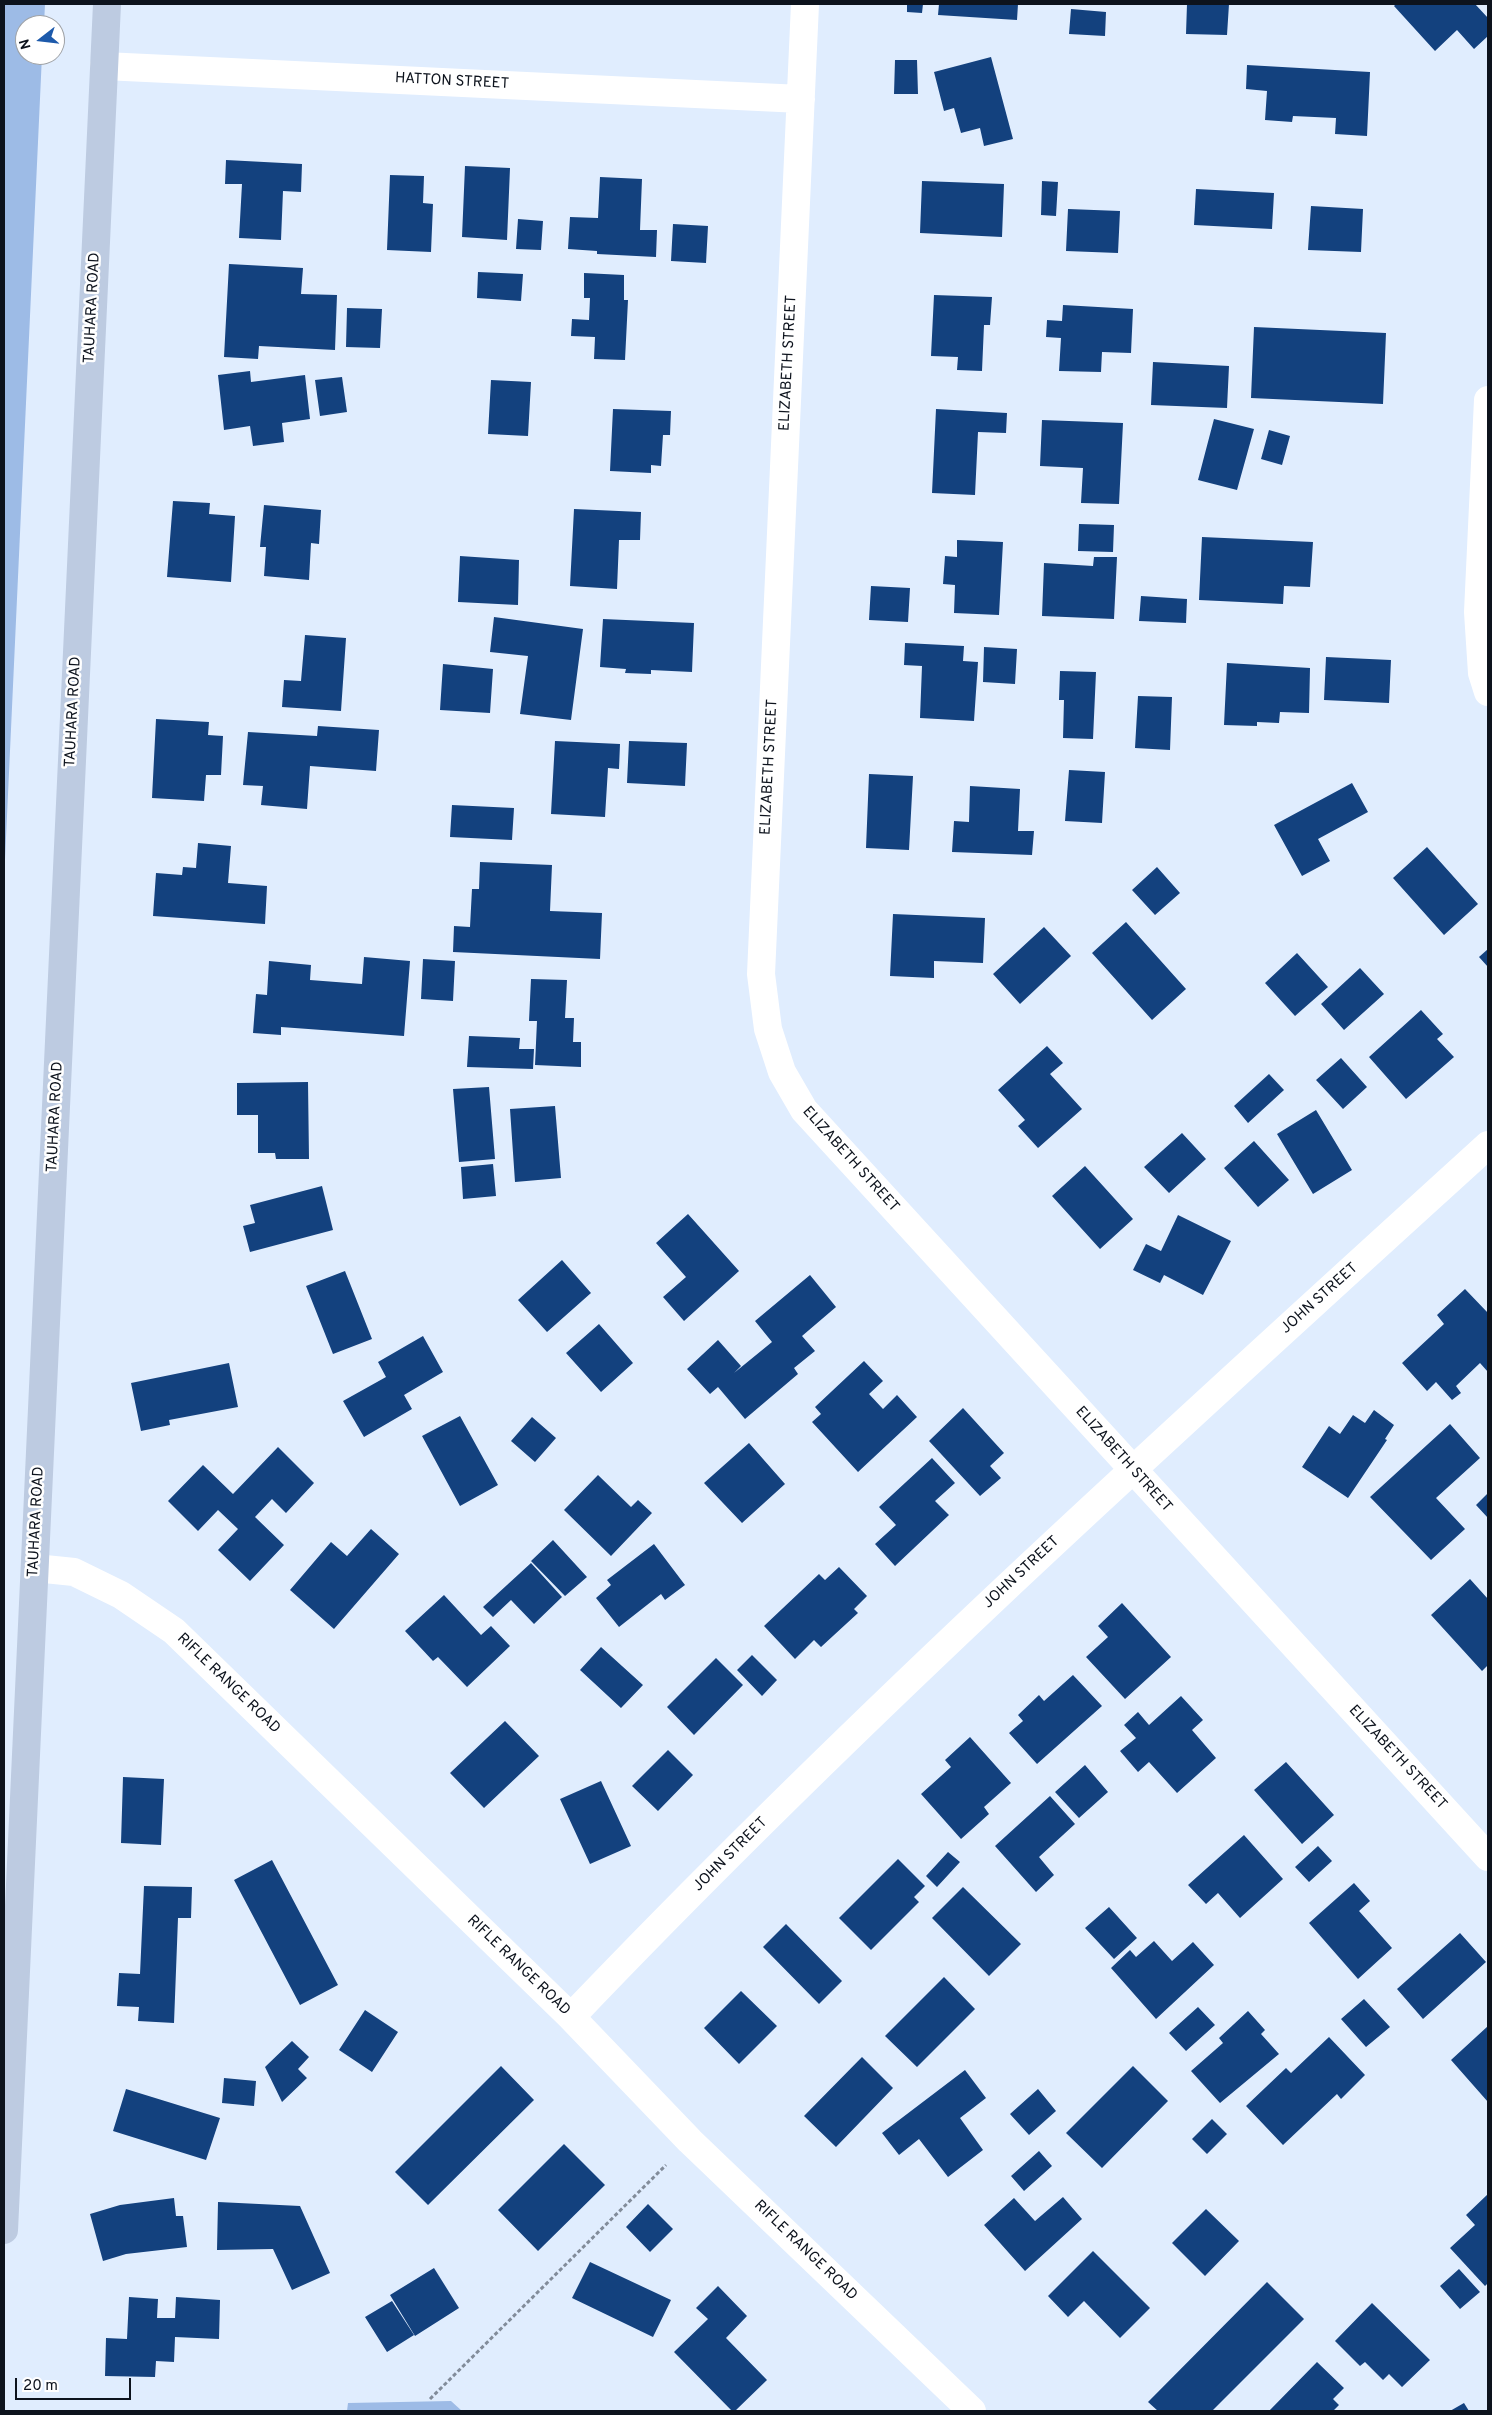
<!DOCTYPE html>
<html>
<head>
<meta charset="utf-8">
<style>
	body { margin:0 }
	#map { position:relative; width:1492px; height:2415px; overflow:hidden; background:#e0edfe; font-family:Overpass,sans-serif }
	canvas { display:block }
	.frame { position:absolute; inset:0; border:5px solid #0d131d; pointer-events:none }
	.north { position:absolute; left:15px; top:15px; width:50px; height:50px; box-sizing:border-box; background:#fff; border:1px solid #9ea1a5; border-radius:50%; rotate:254deg; font-size:14px; font-weight:700; line-height:20px; text-align:center; color:#0d131d }
	.north::after { content:''; display:block; margin:auto; width:18px; height:22px; background:#1d5aab; clip-path:polygon(50% 0,100% 100%,50% 72%,0 100%) }
	.scale { position:absolute; left:15px; top:2378px; width:116px; height:22px; box-sizing:border-box; border:2px solid #0d131d; border-top:0; padding-left:6px; font-size:15px; line-height:18px; white-space:nowrap; color:#0d131d; -webkit-text-stroke:4px #fff; paint-order:stroke }
</style>
</head>
<body>
<div id="map">
<canvas width="1492" height="2415"></canvas>
<div class="frame"></div>
<div class="north">N</div>
<div class="scale">20 m</div>
</div>
<script>
const ctx = document.querySelector('canvas').getContext('2d');
ctx.lineJoin = 'round';
function fill(path, color) { ctx.fillStyle = color; ctx.fill(path, 'evenodd'); }
function stroke(path, color, width, dash) { ctx.strokeStyle = color; ctx.lineWidth = width; ctx.lineCap = dash ? 'butt' : 'round'; ctx.setLineDash(dash || []); ctx.stroke(path); }
function label(font, color, halo, rows, align = 'center') {
  ctx.font = font + ' Overpass,sans-serif'; ctx.lineWidth = 5; ctx.setLineDash([]); ctx.textBaseline = 'middle'; ctx.strokeStyle = halo; ctx.fillStyle = color; for (const [text, x, y, turn = 0] of rows) {
    ctx.save(); ctx.translate(x, y); ctx.rotate((+turn || 0) * Math.PI / 180); ctx.textAlign = isNaN(turn) ? turn : align; if (halo) ctx.strokeText(text, 0, 0); ctx.fillText(text, 0, 0); ctx.restore();
  }
}
const green = new Path2D(`
	M 4,4 L 45,4 L 44,25 L 25,25 L 25,55 L 42,55 L 4,881 Z
	M 451,2401 L 462,2411 L 347,2411 L 348,2403 Z`);
const building = new Path2D(`
	M 907,4 L 923,4 L 922,13 L 907,12 Z
	M 939,4 L 1018,4 L 1017,20 L 938,15 Z
	M 1187,4 L 1229,4 L 1227,35 L 1186,34 Z
	M 1396,4 L 1475,4 L 1488,18 L 1488,36 L 1474,49 L 1457,30 L 1435,51 L 1394,6 Z
	M 1071,9 L 1106,12 L 1105,36 L 1069,34 Z
	M 991,57 L 1013,139 L 984,146 L 980,128 L 961,133 L 954,108 L 944,111 L 934,72 Z
	M 895,60 L 917,60 L 918,94 L 894,94 Z
	M 1247,65 L 1370,72 L 1367,136 L 1335,134 L 1336,118 L 1293,116 L 1292,122 L 1265,120 L 1267,91 L 1246,89 Z
	M 226,160 L 302,164 L 301,192 L 283,191 L 281,240 L 239,238 L 242,184 L 225,184 Z
	M 465,166 L 510,168 L 507,240 L 462,237 Z
	M 390,175 L 424,176 L 423,203 L 433,204 L 431,252 L 387,250 Z
	M 600,177 L 642,179 L 640,230 L 657,230 L 656,257 L 597,254 L 597,251 L 568,249 L 570,217 L 598,218 Z
	M 922,181 L 1004,184 L 1002,237 L 920,233 Z
	M 1042,181 L 1058,182 L 1056,216 L 1041,215 Z
	M 1196,189 L 1274,193 L 1272,229 L 1194,225 Z
	M 1311,206 L 1363,209 L 1361,252 L 1308,250 Z
	M 1068,209 L 1120,211 L 1118,253 L 1066,251 Z
	M 518,219 L 543,221 L 541,250 L 516,249 Z
	M 673,224 L 708,226 L 706,263 L 671,261 Z
	M 229,264 L 303,268 L 301,294 L 337,295 L 335,350 L 259,346 L 258,359 L 224,357 Z
	M 478,272 L 523,274 L 521,301 L 477,298 Z
	M 584,273 L 624,275 L 624,300 L 628,300 L 625,360 L 594,359 L 595,337 L 571,336 L 572,319 L 589,320 L 590,298 L 584,298 Z
	M 934,295 L 992,297 L 990,325 L 984,325 L 982,371 L 957,370 L 958,357 L 931,356 Z
	M 1063,305 L 1133,309 L 1131,353 L 1102,352 L 1101,372 L 1059,371 L 1061,338 L 1046,337 L 1047,320 L 1062,321 Z
	M 347,308 L 382,309 L 380,348 L 346,347 Z
	M 1254,327 L 1386,333 L 1383,404 L 1251,398 Z
	M 1153,362 L 1229,366 L 1227,408 L 1151,405 Z
	M 250,371 L 251,382 L 305,375 L 310,419 L 282,423 L 284,442 L 253,446 L 250,426 L 224,430 L 218,375 Z
	M 342,377 L 347,412 L 320,416 L 315,380 Z
	M 491,380 L 531,382 L 528,436 L 488,434 Z
	M 613,409 L 671,411 L 670,435 L 663,435 L 661,466 L 651,465 L 651,473 L 610,471 Z
	M 936,409 L 1007,413 L 1006,433 L 978,432 L 975,495 L 932,493 Z
	M 1214,419 L 1254,429 L 1237,490 L 1198,480 Z
	M 1042,420 L 1123,423 L 1119,504 L 1081,503 L 1083,468 L 1040,466 Z
	M 1269,430 L 1290,436 L 1282,465 L 1261,459 Z
	M 173,501 L 210,503 L 209,514 L 235,516 L 231,582 L 167,577 Z
	M 264,505 L 321,510 L 319,544 L 311,543 L 309,580 L 264,576 L 266,547 L 260,547 Z
	M 574,509 L 641,512 L 640,540 L 619,540 L 617,589 L 570,586 Z
	M 1079,524 L 1114,525 L 1113,552 L 1078,551 Z
	M 1202,537 L 1313,542 L 1310,587 L 1284,586 L 1283,604 L 1199,600 Z
	M 957,540 L 1003,542 L 999,615 L 954,613 L 955,585 L 943,584 L 945,556 L 957,557 Z
	M 460,556 L 519,560 L 518,605 L 458,602 Z
	M 1094,557 L 1117,557 L 1114,619 L 1042,616 L 1044,563 L 1093,566 Z
	M 871,586 L 910,588 L 908,622 L 869,620 Z
	M 1141,596 L 1187,599 L 1186,623 L 1139,621 Z
	M 494,617 L 583,629 L 571,720 L 520,714 L 528,656 L 490,652 Z
	M 603,619 L 694,623 L 692,672 L 651,670 L 651,674 L 625,673 L 626,669 L 600,667 Z
	M 305,635 L 346,638 L 341,711 L 282,707 L 284,680 L 301,681 Z
	M 905,643 L 964,646 L 963,661 L 978,662 L 974,721 L 920,718 L 922,666 L 904,665 Z
	M 984,647 L 1017,649 L 1015,684 L 983,682 Z
	M 1326,657 L 1391,660 L 1389,703 L 1324,700 Z
	M 1227,663 L 1310,668 L 1309,713 L 1280,712 L 1279,723 L 1257,722 L 1257,726 L 1224,725 Z
	M 443,664 L 493,669 L 490,713 L 440,710 Z
	M 1060,671 L 1096,672 L 1093,739 L 1063,738 L 1064,700 L 1059,700 Z
	M 1138,696 L 1172,697 L 1170,750 L 1135,748 Z
	M 156,719 L 209,722 L 208,735 L 223,736 L 221,775 L 206,775 L 204,801 L 152,798 Z
	M 318,726 L 379,730 L 376,771 L 310,766 L 307,809 L 261,805 L 263,786 L 243,785 L 248,732 L 317,736 Z
	M 555,741 L 620,744 L 619,769 L 608,768 L 605,817 L 551,814 Z
	M 629,741 L 687,743 L 685,786 L 627,783 Z
	M 1069,770 L 1105,772 L 1102,823 L 1065,821 Z
	M 869,774 L 913,776 L 909,850 L 866,848 Z
	M 1352,783 L 1368,812 L 1318,839 L 1330,861 L 1302,876 L 1274,825 Z
	M 970,786 L 1020,789 L 1018,831 L 1034,831 L 1032,855 L 952,852 L 954,821 L 969,822 Z
	M 452,805 L 514,808 L 512,840 L 450,837 Z
	M 198,843 L 231,846 L 228,883 L 267,886 L 265,924 L 153,916 L 156,873 L 182,875 L 183,867 L 196,868 Z
	M 1427,847 L 1478,904 L 1444,935 L 1393,878 Z
	M 480,862 L 552,865 L 550,911 L 602,913 L 600,959 L 453,952 L 454,926 L 470,927 L 472,889 L 479,889 Z
	M 1157,867 L 1180,893 L 1155,915 L 1132,890 Z
	M 893,914 L 985,918 L 983,963 L 934,961 L 934,978 L 890,976 Z
	M 1126,922 L 1186,989 L 1152,1020 L 1092,953 Z
	M 1044,927 L 1071,956 L 1020,1004 L 993,974 Z
	M 1488,949 L 1488,967 L 1479,957 Z
	M 1297,953 L 1328,987 L 1295,1016 L 1265,983 Z
	M 364,957 L 410,961 L 404,1036 L 281,1027 L 281,1035 L 253,1033 L 256,994 L 267,995 L 269,961 L 311,965 L 310,980 L 362,984 Z
	M 423,959 L 455,961 L 453,1001 L 421,999 Z
	M 1360,968 L 1384,994 L 1344,1030 L 1321,1004 Z
	M 531,979 L 567,980 L 565,1018 L 574,1018 L 573,1042 L 581,1042 L 581,1067 L 535,1065 L 537,1021 L 529,1021 Z
	M 1421,1010 L 1443,1034 L 1437,1039 L 1454,1057 L 1406,1099 L 1369,1057 Z
	M 469,1036 L 520,1038 L 519,1049 L 534,1049 L 533,1069 L 467,1067 Z
	M 1047,1046 L 1063,1063 L 1050,1074 L 1082,1109 L 1038,1148 L 1018,1126 L 1025,1120 L 998,1090 Z
	M 1341,1058 L 1367,1087 L 1343,1109 L 1316,1080 Z
	M 1269,1074 L 1284,1090 L 1248,1123 L 1234,1106 Z
	M 308,1082 L 309,1159 L 276,1159 L 275,1153 L 258,1153 L 258,1115 L 237,1115 L 237,1083 Z
	M 489,1087 L 495,1159 L 459,1162 L 453,1089 Z
	M 555,1106 L 561,1178 L 515,1182 L 510,1109 Z
	M 1316,1110 L 1352,1170 L 1313,1194 L 1277,1134 Z
	M 1182,1133 L 1206,1159 L 1169,1193 L 1144,1167 Z
	M 1254,1141 L 1289,1180 L 1258,1207 L 1224,1168 Z
	M 493,1164 L 496,1196 L 463,1199 L 461,1167 Z
	M 1085,1166 L 1133,1219 L 1100,1249 L 1052,1196 Z
	M 322,1186 L 333,1230 L 250,1252 L 243,1226 L 255,1223 L 250,1205 Z
	M 688,1214 L 739,1271 L 684,1321 L 663,1297 L 686,1277 L 656,1243 Z
	M 1178,1215 L 1231,1241 L 1203,1295 L 1164,1275 L 1160,1283 L 1133,1270 L 1146,1244 L 1161,1251 Z
	M 562,1260 L 591,1293 L 547,1332 L 518,1300 Z
	M 345,1271 L 372,1339 L 333,1354 L 306,1286 Z
	M 810,1275 L 836,1307 L 802,1336 L 815,1351 L 794,1368 L 798,1374 L 745,1419 L 718,1387 L 710,1394 L 687,1369 L 718,1340 L 741,1366 L 734,1373 L 772,1342 L 755,1321 Z
	M 1465,1289 L 1488,1313 L 1488,1372 L 1480,1363 L 1456,1386 L 1461,1393 L 1452,1400 L 1436,1382 L 1427,1391 L 1402,1363 L 1444,1324 L 1437,1315 Z
	M 599,1324 L 633,1363 L 601,1392 L 566,1353 Z
	M 423,1336 L 443,1372 L 404,1395 L 412,1409 L 364,1437 L 343,1401 L 386,1377 L 378,1362 Z
	M 864,1361 L 883,1381 L 869,1394 L 883,1409 L 897,1395 L 917,1417 L 858,1472 L 812,1422 L 821,1414 L 815,1407 Z
	M 229,1363 L 238,1407 L 169,1420 L 170,1425 L 141,1431 L 131,1383 Z
	M 963,1408 L 1004,1453 L 990,1466 L 1001,1478 L 980,1496 L 929,1441 Z
	M 1374,1410 L 1394,1425 L 1385,1439 L 1387,1440 L 1348,1498 L 1302,1467 L 1329,1426 L 1340,1434 L 1353,1415 L 1365,1423 Z
	M 460,1416 L 498,1485 L 460,1506 L 422,1436 Z
	M 532,1417 L 556,1438 L 535,1462 L 511,1441 Z
	M 1450,1424 L 1480,1458 L 1436,1498 L 1465,1529 L 1431,1560 L 1370,1497 Z
	M 749,1443 L 785,1484 L 742,1523 L 704,1483 Z
	M 278,1447 L 314,1483 L 286,1513 L 272,1499 L 255,1517 L 284,1545 L 250,1581 L 218,1550 L 238,1529 L 218,1510 L 198,1531 L 168,1501 L 203,1465 L 233,1494 Z
	M 932,1458 L 955,1483 L 935,1501 L 949,1515 L 895,1566 L 875,1544 L 896,1525 L 879,1507 Z
	M 598,1475 L 631,1507 L 638,1500 L 652,1513 L 611,1556 L 564,1510 Z
	M 1488,1493 L 1488,1518 L 1476,1505 Z
	M 371,1529 L 399,1554 L 334,1629 L 290,1590 L 331,1542 L 347,1556 Z
	M 553,1540 L 587,1577 L 565,1596 L 531,1561 Z
	M 654,1544 L 685,1585 L 665,1600 L 661,1594 L 619,1627 L 596,1598 L 611,1585 L 607,1580 Z
	M 531,1563 L 562,1597 L 534,1624 L 511,1600 L 493,1617 L 483,1607 Z
	M 839,1567 L 867,1596 L 854,1609 L 858,1613 L 821,1647 L 814,1640 L 795,1659 L 764,1626 L 819,1574 L 825,1580 Z
	M 1470,1579 L 1488,1599 L 1488,1665 L 1482,1671 L 1431,1615 Z
	M 444,1595 L 481,1635 L 491,1626 L 510,1646 L 467,1687 L 438,1657 L 433,1661 L 405,1631 Z
	M 1122,1603 L 1171,1657 L 1125,1699 L 1086,1657 L 1108,1637 L 1098,1626 Z
	M 601,1647 L 643,1685 L 621,1708 L 580,1670 Z
	M 752,1655 L 777,1680 L 762,1696 L 737,1670 Z
	M 716,1658 L 743,1685 L 694,1735 L 667,1707 Z
	M 1073,1675 L 1102,1706 L 1037,1764 L 1009,1733 L 1023,1721 L 1018,1715 L 1039,1695 L 1044,1701 Z
	M 1181,1696 L 1203,1720 L 1192,1730 L 1216,1758 L 1177,1793 L 1149,1762 L 1138,1772 L 1120,1751 L 1136,1738 L 1124,1725 L 1138,1712 L 1149,1725 Z
	M 505,1721 L 539,1756 L 484,1808 L 450,1773 Z
	M 970,1737 L 1011,1783 L 984,1807 L 989,1814 L 961,1839 L 921,1794 L 951,1767 L 945,1760 Z
	M 668,1750 L 693,1775 L 658,1811 L 632,1786 Z
	M 1286,1762 L 1334,1815 L 1302,1844 L 1254,1790 Z
	M 1085,1765 L 1108,1792 L 1079,1818 L 1055,1792 Z
	M 123,1777 L 164,1779 L 161,1845 L 121,1843 Z
	M 601,1781 L 631,1846 L 590,1864 L 560,1799 Z
	M 1050,1796 L 1075,1824 L 1039,1857 L 1054,1875 L 1036,1892 L 995,1846 Z
	M 1244,1835 L 1283,1879 L 1240,1918 L 1218,1893 L 1206,1904 L 1188,1885 Z
	M 1318,1846 L 1332,1861 L 1309,1882 L 1295,1867 Z
	M 948,1852 L 960,1862 L 937,1887 L 926,1876 Z
	M 898,1859 L 925,1886 L 914,1897 L 919,1902 L 871,1950 L 839,1918 Z
	M 272,1860 L 338,1985 L 300,2005 L 234,1880 Z
	M 1354,1883 L 1370,1901 L 1359,1911 L 1392,1948 L 1358,1979 L 1309,1923 Z
	M 144,1886 L 192,1887 L 191,1918 L 178,1918 L 174,2023 L 138,2021 L 139,2007 L 117,2006 L 119,1973 L 140,1974 Z
	M 963,1887 L 1021,1944 L 989,1976 L 932,1918 Z
	M 1109,1907 L 1137,1938 L 1114,1959 L 1085,1928 Z
	M 786,1924 L 842,1981 L 819,2004 L 763,1947 Z
	M 1460,1933 L 1486,1962 L 1423,2019 L 1397,1989 Z
	M 1154,1941 L 1172,1961 L 1193,1942 L 1214,1965 L 1156,2019 L 1111,1968 L 1130,1950 L 1136,1957 Z
	M 944,1977 L 975,2009 L 917,2067 L 885,2036 Z
	M 741,1991 L 777,2026 L 739,2064 L 704,2028 Z
	M 1364,1999 L 1390,2027 L 1366,2047 L 1341,2019 Z
	M 1198,2007 L 1215,2025 L 1186,2051 L 1169,2033 Z
	M 365,2010 L 398,2032 L 372,2072 L 339,2050 Z
	M 1248,2011 L 1265,2030 L 1261,2034 L 1279,2054 L 1220,2103 L 1191,2071 L 1223,2043 L 1219,2038 Z
	M 1488,2026 L 1488,2102 L 1451,2060 Z
	M 1329,2037 L 1365,2075 L 1341,2099 L 1337,2094 L 1283,2145 L 1246,2106 L 1286,2068 L 1291,2073 Z
	M 292,2041 L 309,2057 L 298,2069 L 307,2078 L 282,2102 L 265,2067 Z
	M 862,2057 L 893,2088 L 836,2147 L 804,2116 Z
	M 501,2066 L 534,2100 L 428,2205 L 395,2172 Z
	M 1133,2066 L 1168,2101 L 1102,2168 L 1066,2133 Z
	M 965,2070 L 986,2098 L 960,2118 L 983,2150 L 948,2177 L 919,2139 L 899,2155 L 882,2133 Z
	M 224,2078 L 256,2081 L 254,2106 L 222,2103 Z
	M 126,2089 L 220,2118 L 206,2160 L 113,2131 Z
	M 1038,2089 L 1056,2111 L 1029,2135 L 1010,2114 Z
	M 1212,2119 L 1227,2134 L 1207,2154 L 1192,2139 Z
	M 564,2144 L 605,2185 L 538,2251 L 498,2210 Z
	M 1039,2151 L 1052,2166 L 1024,2191 L 1011,2176 Z
	M 1488,2194 L 1488,2283 L 1485,2286 L 1450,2248 L 1475,2225 L 1466,2215 Z
	M 1063,2197 L 1082,2219 L 1025,2271 L 984,2225 L 1014,2198 L 1035,2221 Z
	M 174,2198 L 176,2216 L 183,2216 L 187,2247 L 126,2254 L 103,2261 L 90,2214 L 120,2205 Z
	M 218,2202 L 300,2206 L 330,2273 L 292,2290 L 273,2249 L 217,2250 Z
	M 648,2204 L 673,2229 L 650,2252 L 626,2227 Z
	M 1206,2209 L 1239,2241 L 1205,2276 L 1172,2243 Z
	M 1093,2251 L 1150,2308 L 1120,2338 L 1084,2301 L 1068,2317 L 1048,2296 Z
	M 590,2262 L 671,2300 L 653,2337 L 572,2298 Z
	M 434,2268 L 459,2308 L 415,2336 L 390,2295 Z
	M 1459,2269 L 1480,2292 L 1460,2309 L 1440,2286 Z
	M 1267,2282 L 1304,2319 L 1212,2411 L 1158,2411 L 1148,2402 Z
	M 718,2286 L 747,2316 L 726,2338 L 767,2380 L 735,2411 L 732,2411 L 674,2352 L 708,2319 L 696,2308 Z
	M 129,2297 L 158,2299 L 157,2318 L 175,2318 L 176,2297 L 220,2300 L 219,2339 L 175,2337 L 174,2362 L 156,2361 L 155,2377 L 105,2376 L 106,2338 L 127,2339 Z
	M 392,2301 L 414,2335 L 387,2352 L 365,2317 Z
	M 1372,2303 L 1430,2360 L 1402,2387 L 1389,2374 L 1383,2380 L 1365,2362 L 1360,2366 L 1335,2341 Z
	M 1317,2362 L 1344,2388 L 1333,2399 L 1339,2405 L 1333,2411 L 1269,2411 Z
	M 1464,2403 L 1469,2411 L 1450,2411 Z`);
const path = new Path2D(`
	M 430,2399 L 666,2165`);
const minor = new Path2D(`
	M 805,4 L 761,974 L 768,1029 L 782,1072 L 804,1110 L 1488,1857
	M 104,66 L 801,99
	M 1488,400 L 1478,612 L 1482,673 L 1488,692
	M 35,1568 L 74,1572 L 121,1595 L 174,1631 L 571,2017 L 690,2141 L 972,2411
	M 571,2017 C 862,1712 1176,1429 1488,1145`);
const major = new Path2D(`
	M 4,2230 L 107,4`);
const streetNames = [
	["HATTON STREET",452,82,3],
	["TAUHARA ROAD",93,308,-87],
	["ELIZABETH STREET",789,363,-87],
	["TAUHARA ROAD",74,712,-87],
	["ELIZABETH STREET",770,767,-87],
	["TAUHARA ROAD",56,1117,-87],
	["ELIZABETH STREET",850,1160,48],
	["JOHN STREET",1320,1299,-42],
	["ELIZABETH STREET",1123,1460,48],
	["TAUHARA ROAD",37,1522,-87],
	["JOHN STREET",1022,1573,-43],
	["RIFLE RANGE ROAD",228,1684,44],
	["ELIZABETH STREET",1397,1758,47],
	["JOHN STREET",731,1855,-45],
	["RIFLE RANGE ROAD",518,1966,44],
	["RIFLE RANGE ROAD",805,2251,44]
];
fill(green, '#9dbbe6');
fill(building, '#13417e');
stroke(path, '#828c9a', 3, [4, 2.5]);
stroke(minor, '#fff', 28);
stroke(major, '#bdcbe1', 28);
label('15px', '#0d131d', '#fff', streetNames);
</script>
</body>
</html>
